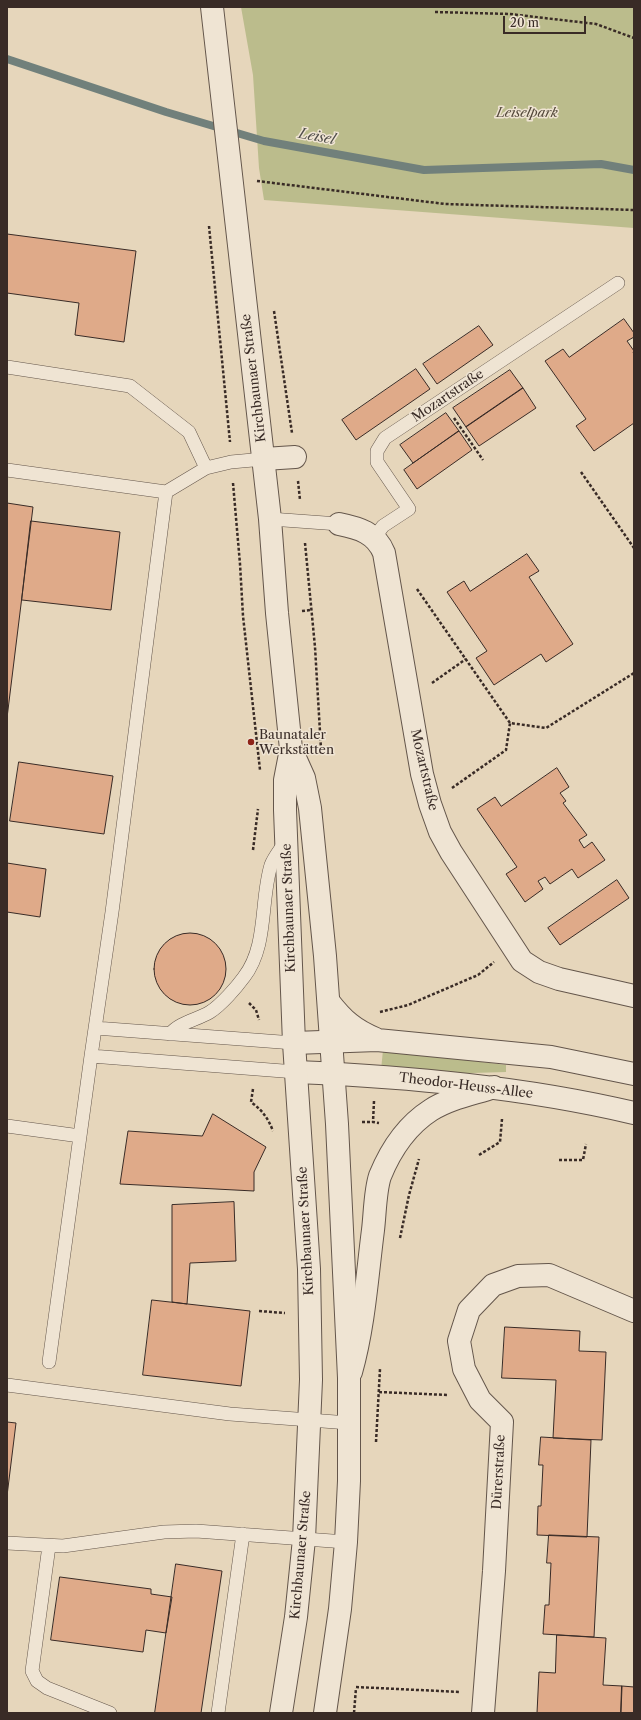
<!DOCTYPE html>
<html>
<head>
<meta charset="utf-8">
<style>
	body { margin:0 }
	#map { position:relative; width:641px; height:1720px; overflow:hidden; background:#e6d6bb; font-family:"Libre Caslon Text",serif }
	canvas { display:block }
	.frame { position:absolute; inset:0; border:8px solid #392b26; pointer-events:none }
	.scale { position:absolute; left:503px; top:16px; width:83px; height:18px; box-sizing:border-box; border:2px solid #392b26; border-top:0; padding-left:5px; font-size:12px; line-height:14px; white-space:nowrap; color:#392b26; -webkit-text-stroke:3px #efe4d3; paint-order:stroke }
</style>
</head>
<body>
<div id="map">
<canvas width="641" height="1720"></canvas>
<div class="frame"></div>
<div class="scale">20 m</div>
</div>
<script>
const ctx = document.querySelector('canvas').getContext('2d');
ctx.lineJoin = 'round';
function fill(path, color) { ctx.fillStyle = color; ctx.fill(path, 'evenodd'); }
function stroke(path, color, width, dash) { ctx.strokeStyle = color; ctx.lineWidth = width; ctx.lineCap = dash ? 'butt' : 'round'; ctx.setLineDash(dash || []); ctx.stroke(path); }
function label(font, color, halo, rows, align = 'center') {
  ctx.font = font + ' "Libre Caslon Text",serif'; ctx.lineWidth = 3; ctx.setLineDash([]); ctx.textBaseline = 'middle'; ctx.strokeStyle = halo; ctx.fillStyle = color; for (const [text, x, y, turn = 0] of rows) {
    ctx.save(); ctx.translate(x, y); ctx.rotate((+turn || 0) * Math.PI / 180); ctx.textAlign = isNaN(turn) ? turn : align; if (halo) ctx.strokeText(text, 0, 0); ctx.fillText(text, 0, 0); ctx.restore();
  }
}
const green = new Path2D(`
	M 241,7 L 634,7 L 634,228 L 264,200 L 259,168 L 253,75 Z
	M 383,1050 L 506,1065 L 506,1072 L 437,1074 L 381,1070 Z`);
const stream = new Path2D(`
	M 7,59 L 166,112 L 264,141 L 424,170 L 601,164 L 634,170`);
const building = new Path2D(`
	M 7,234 L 136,251 L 124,342 L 75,335 L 79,303 L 7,293 Z
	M 624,319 L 634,333 L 634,337 L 627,341 L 634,351 L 633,352 L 634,354 L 634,423 L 594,451 L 576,426 L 586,419 L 545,361 L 563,349 L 569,357 Z
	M 479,326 L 493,345 L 437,384 L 423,364 Z
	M 416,369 L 430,389 L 356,440 L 342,420 Z
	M 510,370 L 523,388 L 466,427 L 453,408 Z
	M 523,388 L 536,408 L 479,446 L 466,427 Z
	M 446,413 L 459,431 L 413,463 L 400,445 Z
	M 459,431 L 472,450 L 417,489 L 404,470 Z
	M 7,503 L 33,507 L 7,718 Z
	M 31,521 L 120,532 L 111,610 L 22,600 Z
	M 527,554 L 539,571 L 529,577 L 573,644 L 546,662 L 541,654 L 494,685 L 476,658 L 487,651 L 447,592 L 464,581 L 470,591 Z
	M 19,762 L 113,776 L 104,834 L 10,821 Z
	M 557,768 L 569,787 L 560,793 L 566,801 L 563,803 L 587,835 L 579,840 L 584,848 L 592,842 L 605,860 L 578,878 L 572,869 L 550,884 L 545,877 L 538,881 L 543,889 L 525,902 L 506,874 L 517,867 L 477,809 L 495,797 L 501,806 Z
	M 7,863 L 46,869 L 40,917 L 7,912 Z
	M 617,880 L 629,898 L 560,945 L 548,928 Z
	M154 969a36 36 0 1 1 72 0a36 36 0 1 1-72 0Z
	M 213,1114 L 266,1147 L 254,1172 L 254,1191 L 120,1184 L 128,1131 L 202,1136 Z
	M 234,1202 L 236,1261 L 190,1263 L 187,1304 L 172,1302 L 172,1205 Z
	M 152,1300 L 250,1311 L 241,1386 L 143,1375 Z
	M 505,1327 L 580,1331 L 579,1351 L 606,1352 L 602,1440 L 553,1438 L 556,1380 L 502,1378 Z
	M 7,1422 L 16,1423 L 7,1496 Z
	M 541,1437 L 591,1440 L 587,1537 L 537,1535 L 538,1506 L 541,1506 L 543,1465 L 539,1465 Z
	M 549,1535 L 599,1537 L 594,1637 L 543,1634 L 545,1605 L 549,1605 L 551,1563 L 547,1563 Z
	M 176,1564 L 222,1571 L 201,1713 L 155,1713 Z
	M 60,1577 L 151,1589 L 151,1594 L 172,1597 L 166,1633 L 146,1630 L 143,1652 L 51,1640 Z
	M 557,1635 L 606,1638 L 603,1685 L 622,1686 L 621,1713 L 537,1713 L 539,1672 L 555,1673 Z
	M 622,1686 L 634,1687 L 634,1713 L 621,1713 Z`);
const path = new Path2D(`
	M 435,12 L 510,14 L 596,24 L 634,38
	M 257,181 L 445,204 L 634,210
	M 209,226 L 230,442
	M 274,311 L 292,433
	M 454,418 L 483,460
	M 581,472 L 634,548
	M 298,481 L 300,500
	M 233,483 L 240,564 L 243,616 L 260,770
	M 305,543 L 315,647 L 321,749
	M 417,589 L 510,723 L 546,728 L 634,673
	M 302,611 L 311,610
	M 432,683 L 466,659
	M 452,788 L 506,750 L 510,723
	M 253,850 L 258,809
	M 249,1003 L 256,1010 L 259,1020
	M 380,1012 L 408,1005 L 478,975 L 494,962
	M 253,1089 L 251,1102 C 262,1110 268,1118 273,1131
	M 374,1101 L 373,1122 L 379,1123
	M 362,1122 L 373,1122
	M 479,1155 L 500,1142 L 502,1119
	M 559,1160 L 583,1160 L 586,1144
	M 400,1238 L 409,1195 L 419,1159
	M 259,1311 L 285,1313
	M 379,1392 L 448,1395
	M 376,1442 L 380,1369
	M 356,1687 L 460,1692
	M 354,1713 L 356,1688`);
const service = new Path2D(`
	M 7,367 L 130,386 L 189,432 L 206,468
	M 7,470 L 166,492
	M 270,519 L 339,524
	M 374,538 L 383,526 L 409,509 L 377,462 L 377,451 L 385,438 L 618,283
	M 95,1028 L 294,1043
	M 170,1034 C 180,1022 197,1020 210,1012 C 221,1005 236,988 244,977 C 268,946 260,901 271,865 C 274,857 281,849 285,842
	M 91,1056 L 296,1072
	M 7,1126 L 80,1136
	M 49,1362 L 91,1056 L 112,912 L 166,492 L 206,468 L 231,462 L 264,459
	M 7,1385 L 230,1414 L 349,1423
	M 7,1543 L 63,1546 L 164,1532 L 196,1531 L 346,1542
	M 49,1546 L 32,1671 L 37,1681 L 47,1688 L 110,1713
	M 218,1713 L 243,1534`);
const minor = new Path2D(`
	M 264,459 L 295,457
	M 339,524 C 359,528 376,533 384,553 L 422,774 L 430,804 L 440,832 L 451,852 L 522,961 L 539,972 L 559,979 L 634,996
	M 329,1002 C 343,1020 354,1030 376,1039
	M 294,1043 L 377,1040 L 551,1057 L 634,1074
	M 296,1072 C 410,1077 523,1087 634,1113
	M 351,1372 C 364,1326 367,1277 373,1230 C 375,1214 375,1191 380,1176 C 391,1149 406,1126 431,1110 C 450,1098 473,1094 494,1087
	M 483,1713 L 494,1571 L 502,1422 L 480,1400 L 464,1369 L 459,1341 L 469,1310 L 493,1285 L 518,1276 L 549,1275 L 634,1311`);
const tertiary = new Path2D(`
	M 212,7 L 270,519 L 277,613 L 291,749 L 285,780 L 285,810 L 294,1043 L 309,1269 L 311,1380 L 304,1539 L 296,1617 L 281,1713
	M 291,749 L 304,778 L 310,808 L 325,956 L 337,1124 L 349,1378 L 349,1481 L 346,1542 L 340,1609 L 325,1713`);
const markers = [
	[251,742,4,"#8f2418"]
];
const parkNames = [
	["Leiselpark",527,113]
];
const streetNames = [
	["Kirchbaunaer Straße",254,378,-97],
	["Mozartstraße",448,396,-34],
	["Mozartstraße",424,770,77],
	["Kirchbaunaer Straße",289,908,-92],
	["Theodor-Heuss-Allee",466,1086,7],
	["Kirchbaunaer Straße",306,1231,-93],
	["Dürerstraße",499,1472,-87],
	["Kirchbaunaer Straße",301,1555,-85]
];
const poiNames = [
	["Baunataler",259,735],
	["Werkstätten",259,750]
];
const waterNames = [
	["Leisel",317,137,10]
];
fill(green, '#bbbc8c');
stroke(stream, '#71807b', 8);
fill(building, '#dfaa89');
stroke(building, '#392b26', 1);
stroke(service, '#64564b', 14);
stroke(minor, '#64564b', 24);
stroke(tertiary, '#64564b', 24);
stroke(path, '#392b26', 2.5, [3, 2]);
stroke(service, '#efe4d3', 13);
stroke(minor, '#efe4d3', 22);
stroke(tertiary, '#efe4d3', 22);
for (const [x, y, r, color] of markers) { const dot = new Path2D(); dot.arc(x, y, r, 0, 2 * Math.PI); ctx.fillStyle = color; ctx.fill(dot); stroke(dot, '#efe4d3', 1.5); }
label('italic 13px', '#53483a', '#efe4d3', parkNames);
label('13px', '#392b26', '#efe4d3', streetNames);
label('13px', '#392b26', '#efe4d3', poiNames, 'left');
label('italic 14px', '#504e4a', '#efe4d3', waterNames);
</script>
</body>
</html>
